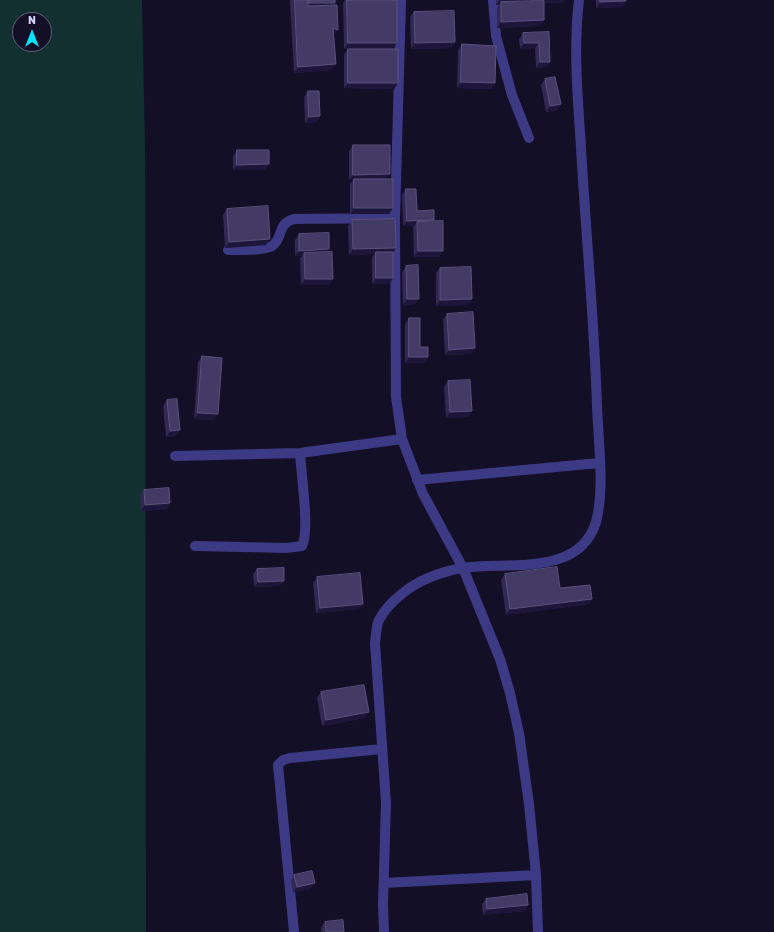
<!DOCTYPE html>
<html>
<head>
<meta charset="utf-8">
<style>
	body { margin:0 }
	#map { position:relative; width:774px; height:932px; overflow:hidden; background:#130f26; font-family:Rubik,sans-serif }
	canvas { display:block }
	.north { position:absolute; left:12px; top:12px; width:40px; height:40px; box-sizing:border-box; background:#130f26; border:1px solid #625e7d; border-radius:50%; rotate:0deg; font-size:11px; font-weight:700; line-height:16px; text-align:center; color:#d9d4ff }
	.north::after { content:''; display:block; margin:auto; width:14px; height:18px; background:#00e5ff; clip-path:polygon(50% 0,100% 100%,50% 72%,0 100%) }
</style>
</head>
<body>
<div id="map">
<canvas width="774" height="932"></canvas>
<div class="north">N</div>
</div>
<script>
const ctx = document.querySelector('canvas').getContext('2d');
ctx.lineJoin = 'round';
function fill(path, color) { ctx.fillStyle = color; ctx.fill(path, 'evenodd'); }
function stroke(path, color, width, dash) { ctx.strokeStyle = color; ctx.lineWidth = width; ctx.lineCap = dash ? 'butt' : 'round'; ctx.setLineDash(dash || []); ctx.stroke(path); }
const green = new Path2D(`
	M 0,0 L 142,0 L 145,146 L 146,932 L 0,932 ZM 20,20 L 44,20 L 44,44 L 20,44 Z`);
const street = new Path2D(`
	M 401,0 L 395,218 L 396,397 L 402,439 L 423,494 L 463,568 L 500,659 L 510,693 L 519,733 L 529,804 L 536,875 L 538,932
	M 493,0 L 496,36 L 512,95 L 529,138
	M 228,250 C 239,250 264,251 272,246 C 284,238 276,224 294,219 L 395,218
	M 175,456 L 300,453 L 402,439
	M 417,480 L 599,463
	M 195,546 L 287,548 L 302,546 C 310,531 301,473 300,453
	M 384,883 L 536,875
	M 294,932 L 278,765 L 283,760 L 290,758 L 382,749
	M 384,932 L 383,904 L 386,803 L 375,643 C 376,636 376,626 379,620 C 385,608 394,600 403,593 C 420,579 441,572 462,568 C 506,561 579,578 596,522 C 605,490 598,439 597,405 C 594,319 586,234 581,148 C 578,99 573,50 579,0`);
const wall = new Path2D(`
	M 290,0 L 335,0 L 334,5 L 334,35 L 332,70 L 294,73 Z
	M 345,0 L 397,0 L 393,49 L 358,49 L 398,83 L 394,89 L 344,88 L 344,54 L 348,49 L 344,49 L 343,3 Z
	M 496,0 L 529,0 L 528,1 L 531,1 L 531,0 L 564,0 L 562,3 L 544,3 L 540,26 L 497,28 L 497,8 L 499,5 L 496,5 Z
	M 596,0 L 626,0 L 622,7 L 596,8 Z
	M 414,12 L 455,42 L 451,48 L 411,49 L 410,17 Z
	M 549,32 L 550,62 L 546,67 L 536,68 L 535,48 L 520,49 L 519,39 L 523,33 Z
	M 462,44 L 495,83 L 491,89 L 457,88 L 458,50 Z
	M 545,79 L 561,104 L 557,110 L 546,112 L 541,85 Z
	M 308,91 L 317,122 L 305,123 L 304,97 Z
	M 353,145 L 387,179 L 393,208 L 389,214 L 350,214 L 350,184 L 353,180 L 349,180 L 349,151 Z
	M 237,150 L 265,170 L 233,170 L 233,156 Z
	M 406,189 L 417,211 L 434,220 L 433,221 L 439,257 L 414,257 L 413,227 L 414,226 L 403,226 L 402,195 Z
	M 227,209 L 266,245 L 225,248 L 223,215 Z
	M 352,220 L 396,248 L 393,252 L 393,278 L 389,284 L 372,284 L 372,257 L 375,254 L 349,255 L 348,226 Z
	M 299,234 L 327,253 L 333,279 L 329,285 L 301,285 L 300,258 L 302,256 L 295,256 L 295,240 Z
	M 406,266 L 415,304 L 403,305 L 402,272 Z
	M 440,268 L 468,305 L 436,306 L 436,273 Z
	M 447,314 L 475,348 L 471,354 L 445,355 L 443,320 Z
	M 409,318 L 420,347 L 425,363 L 405,363 L 405,324 Z
	M 202,356 L 214,420 L 194,419 L 198,362 Z
	M 448,381 L 472,411 L 468,417 L 446,418 L 444,387 Z
	M 167,400 L 176,436 L 166,437 L 163,406 Z
	M 144,490 L 170,503 L 166,509 L 141,511 L 140,495 Z
	M 257,569 L 280,586 L 254,587 L 253,574 Z
	M 505,574 L 560,588 L 592,599 L 588,604 L 506,615 L 501,580 Z
	M 317,577 L 363,604 L 359,609 L 316,613 L 313,583 Z
	M 321,692 L 365,718 L 322,726 L 317,698 Z
	M 294,875 L 311,889 L 293,892 L 291,881 Z
	M 486,899 L 528,905 L 524,911 L 483,915 L 482,904 Z
	M 325,922 L 344,932 L 321,932 L 321,928 Z`);
const shadedWall = new Path2D(`
	M 500,0 L 529,0 L 527,3 L 501,2 L 499,5 L 496,5 Z
	M 534,0 L 564,0 L 562,3 L 531,4 Z
	M 626,1 L 622,7 L 596,8 L 600,2 Z
	M 309,3 L 335,3 L 332,9 L 305,9 Z
	M 544,20 L 540,26 L 497,28 L 501,22 Z
	M 333,28 L 338,30 L 334,35 L 329,33 Z
	M 455,42 L 451,48 L 411,49 L 415,43 Z
	M 348,43 L 397,43 L 393,49 L 344,49 Z
	M 524,43 L 539,43 L 535,48 L 520,49 Z
	M 540,62 L 550,62 L 546,67 L 536,68 Z
	M 336,64 L 332,70 L 294,73 L 298,67 Z
	M 461,82 L 495,83 L 491,89 L 457,88 Z
	M 348,83 L 398,83 L 394,89 L 344,88 Z
	M 561,104 L 557,110 L 546,112 L 550,106 Z
	M 320,116 L 317,122 L 305,123 L 309,117 Z
	M 269,164 L 265,170 L 233,170 L 237,165 Z
	M 390,174 L 386,180 L 354,179 L 353,180 L 349,180 L 353,175 Z
	M 354,208 L 393,208 L 389,214 L 350,214 Z
	M 434,220 L 430,226 L 417,222 L 414,226 L 403,226 L 407,221 Z
	M 270,239 L 266,245 L 225,248 L 229,242 Z
	M 396,248 L 392,254 L 376,252 L 375,254 L 349,255 L 353,249 Z
	M 329,249 L 325,255 L 304,253 L 302,256 L 295,256 L 299,251 Z
	M 418,251 L 443,251 L 439,257 L 414,257 Z
	M 376,278 L 393,278 L 389,284 L 372,284 Z
	M 305,279 L 333,279 L 329,285 L 301,285 Z
	M 407,299 L 419,299 L 415,304 L 403,305 Z
	M 472,299 L 468,305 L 436,306 L 440,300 Z
	M 475,348 L 471,354 L 445,355 L 449,350 Z
	M 409,357 L 428,357 L 425,363 L 405,363 Z
	M 472,411 L 468,417 L 446,418 L 450,412 Z
	M 198,413 L 218,414 L 214,420 L 194,419 Z
	M 180,430 L 176,436 L 166,437 L 170,431 Z
	M 170,503 L 166,509 L 141,511 L 145,505 Z
	M 284,581 L 280,586 L 254,587 L 258,582 Z
	M 592,599 L 588,604 L 506,615 L 510,609 Z
	M 363,604 L 359,609 L 316,613 L 320,608 Z
	M 369,712 L 365,718 L 322,726 L 326,720 Z
	M 315,883 L 311,889 L 293,892 L 297,887 Z
	M 528,905 L 524,911 L 483,915 L 487,909 Z`);
const building = new Path2D(`
	M 295,0 L 308,0 L 308,6 L 337,5 L 338,30 L 333,28 L 336,64 L 298,67 Z
	M 309,0 L 335,0 L 335,3 L 309,3 Z
	M 347,0 L 397,0 L 397,43 L 348,43 Z
	M 600,0 L 626,0 L 626,1 L 600,2 Z
	M 544,1 L 544,20 L 501,22 L 501,2 Z
	M 454,11 L 455,42 L 415,43 L 414,12 Z
	M 549,32 L 550,62 L 540,62 L 539,43 L 524,43 L 523,33 Z
	M 462,44 L 496,46 L 495,83 L 461,82 Z
	M 348,49 L 398,49 L 398,83 L 348,83 Z
	M 555,77 L 561,104 L 550,106 L 545,79 Z
	M 308,91 L 319,91 L 320,116 L 309,117 Z
	M 353,145 L 390,145 L 390,174 L 353,175 Z
	M 237,150 L 269,150 L 269,164 L 237,165 Z
	M 354,179 L 393,179 L 393,208 L 354,208 Z
	M 406,189 L 416,189 L 417,211 L 434,210 L 434,220 L 407,221 Z
	M 268,206 L 270,239 L 229,242 L 227,209 Z
	M 395,219 L 396,248 L 353,249 L 352,220 Z
	M 443,221 L 443,251 L 418,251 L 417,222 Z
	M 329,233 L 329,249 L 299,251 L 299,234 Z
	M 332,252 L 333,279 L 305,279 L 304,253 Z
	M 376,252 L 393,252 L 393,278 L 376,278 Z
	M 418,265 L 419,299 L 407,299 L 406,266 Z
	M 471,267 L 472,299 L 440,300 L 440,268 Z
	M 473,312 L 475,348 L 449,350 L 447,314 Z
	M 409,318 L 420,318 L 420,347 L 428,347 L 428,357 L 409,357 Z
	M 202,356 L 222,358 L 218,414 L 198,413 Z
	M 470,380 L 472,411 L 450,412 L 448,381 Z
	M 177,399 L 180,430 L 170,431 L 167,400 Z
	M 169,488 L 170,503 L 145,505 L 144,490 Z
	M 557,567 L 560,588 L 590,585 L 592,599 L 510,609 L 505,574 Z
	M 284,568 L 284,581 L 258,582 L 257,569 Z
	M 360,573 L 363,604 L 320,608 L 317,577 Z
	M 364,685 L 369,712 L 326,720 L 321,692 Z
	M 312,871 L 315,883 L 297,887 L 294,875 Z
	M 527,894 L 528,905 L 487,909 L 486,899 Z
	M 343,920 L 344,932 L 326,932 L 325,922 Z`);
fill(green, '#12302f');
stroke(street, '#3d3a85', 10);
fill(wall, '#312854');
fill(shadedWall, '#1d163a');
fill(building, '#433a66');
stroke(building, '#5a527e', 1);
</script>
</body>
</html>
